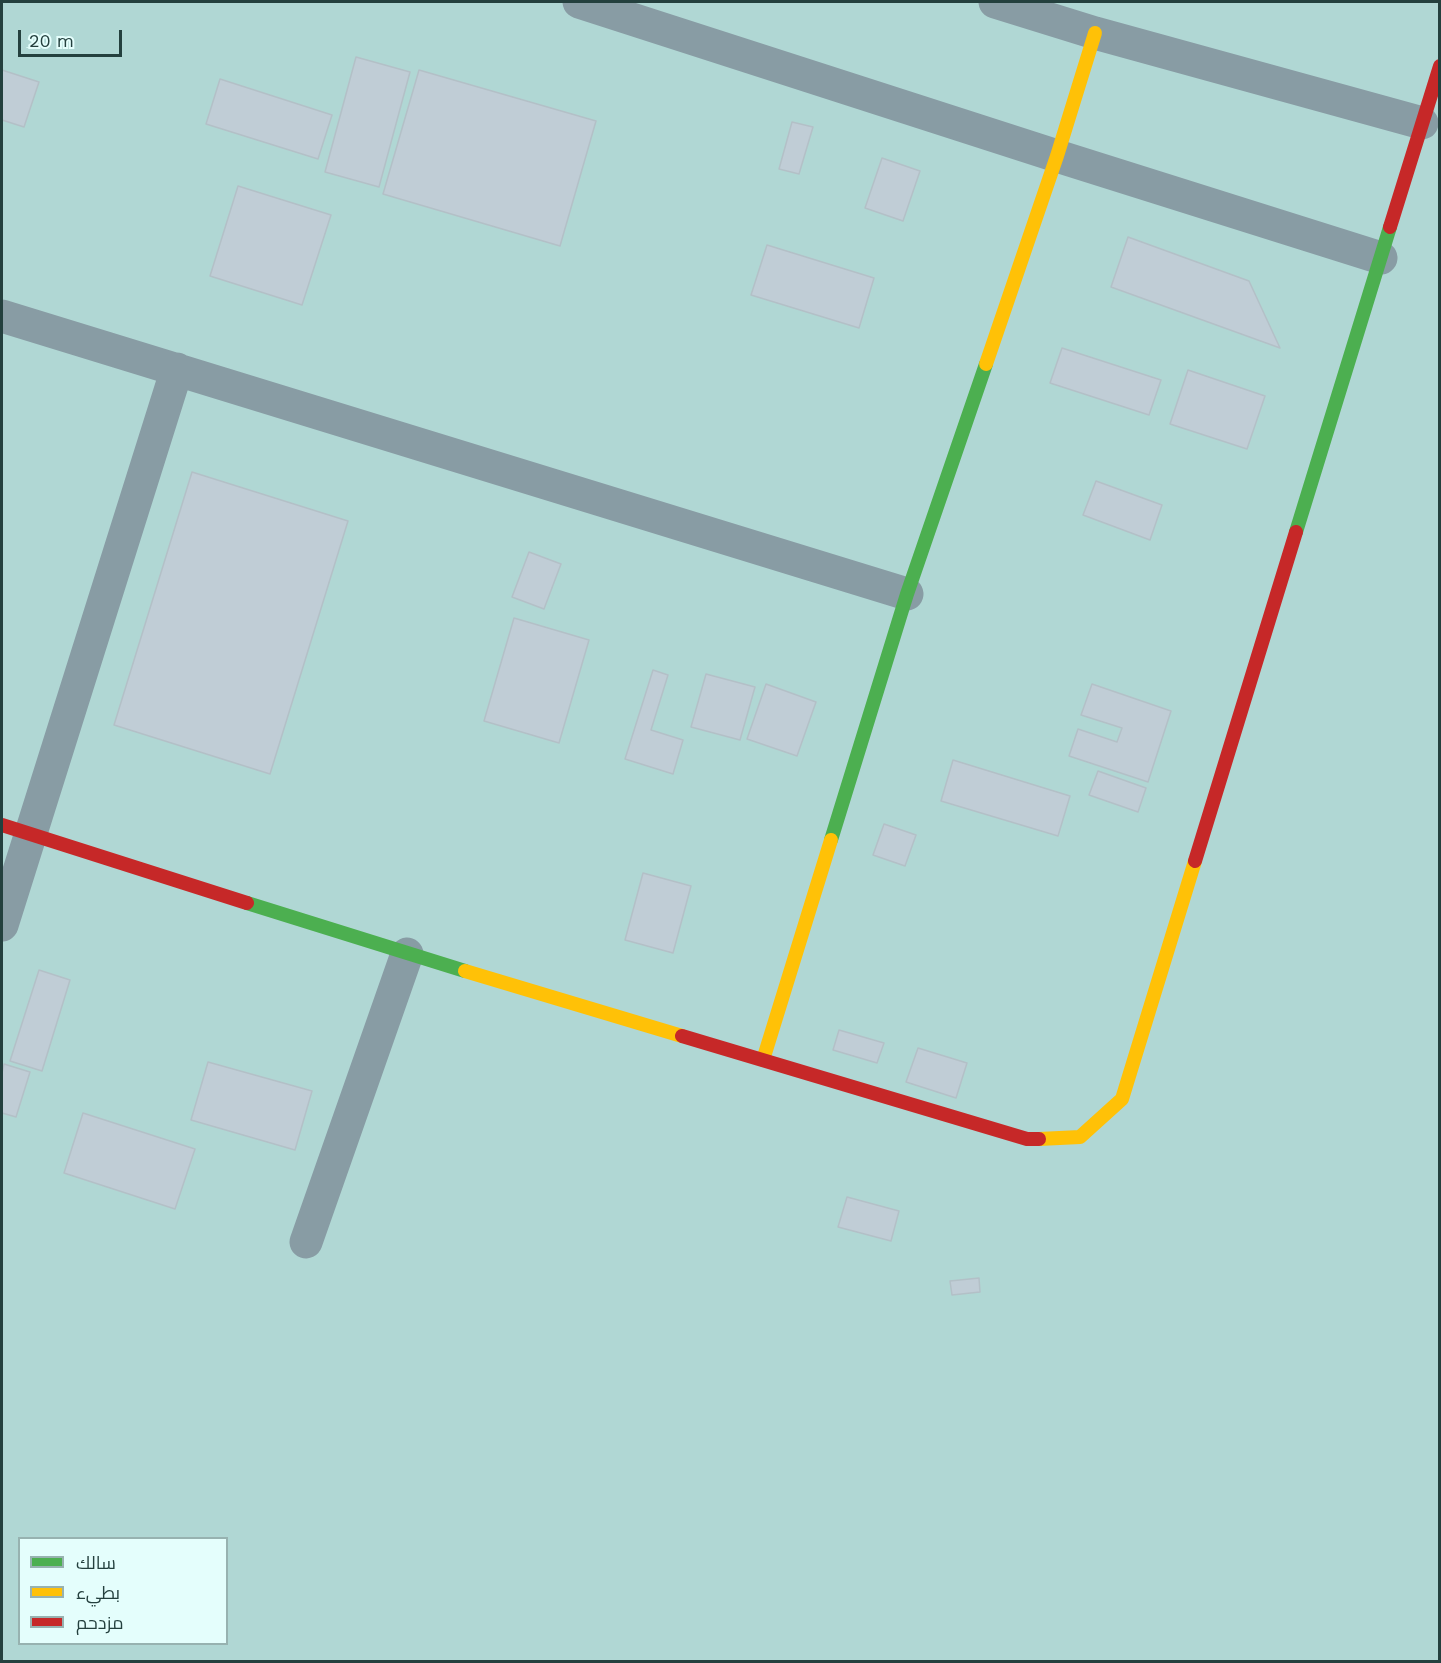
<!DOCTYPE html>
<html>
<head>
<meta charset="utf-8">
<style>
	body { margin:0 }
	#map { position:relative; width:1441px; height:1663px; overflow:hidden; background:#b0d7d4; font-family:"Work Sans",Cairo,sans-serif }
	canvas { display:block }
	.frame { position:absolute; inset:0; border:3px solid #24403e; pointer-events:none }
	.legend { position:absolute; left:18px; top:1537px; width:210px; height:108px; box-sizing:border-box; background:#e4fefc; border:2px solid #97b2b0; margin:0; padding:8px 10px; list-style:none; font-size:18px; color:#24403e }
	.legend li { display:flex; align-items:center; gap:12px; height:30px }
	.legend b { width:30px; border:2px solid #97b2b0 }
	.scale { position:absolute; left:18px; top:30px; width:104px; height:27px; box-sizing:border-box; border:3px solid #24403e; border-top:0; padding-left:8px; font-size:18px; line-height:21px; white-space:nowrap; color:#24403e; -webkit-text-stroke:4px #e4fefc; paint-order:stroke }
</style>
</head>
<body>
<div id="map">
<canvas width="1441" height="1663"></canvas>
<div class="frame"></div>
<ul class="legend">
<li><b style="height:8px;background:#4caf50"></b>سالك</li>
<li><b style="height:8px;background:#ffc107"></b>بطيء</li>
<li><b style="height:8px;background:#c62828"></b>مزدحم</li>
</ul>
<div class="scale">20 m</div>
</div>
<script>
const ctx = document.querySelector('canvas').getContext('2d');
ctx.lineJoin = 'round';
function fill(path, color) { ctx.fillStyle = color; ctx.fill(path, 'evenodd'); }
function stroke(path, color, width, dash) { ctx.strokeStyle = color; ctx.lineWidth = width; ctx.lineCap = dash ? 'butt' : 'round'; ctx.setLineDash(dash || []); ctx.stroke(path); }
const building = new Path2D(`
	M 356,57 L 410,72 L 379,187 L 325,172 Z
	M 2,70 L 39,82 L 24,127 L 2,120 Z
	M 419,70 L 596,121 L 560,246 L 383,194 Z
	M 220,79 L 332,115 L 318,159 L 206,124 Z
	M 792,122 L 813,127 L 799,174 L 779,169 Z
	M 882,158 L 920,171 L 903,221 L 865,208 Z
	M 238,186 L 331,215 L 302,305 L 210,276 Z
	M 1128,237 L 1249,281 L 1280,348 L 1111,287 Z
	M 767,245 L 874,278 L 859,328 L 751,295 Z
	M 1062,348 L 1161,380 L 1149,415 L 1050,383 Z
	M 1188,370 L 1265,396 L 1247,449 L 1170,424 Z
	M 192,472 L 348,521 L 270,774 L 114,725 Z
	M 1096,481 L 1162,505 L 1150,540 L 1083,515 Z
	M 529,552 L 561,564 L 544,609 L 512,597 Z
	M 514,618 L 589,640 L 559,743 L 484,721 Z
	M 653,670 L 668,675 L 651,730 L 683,740 L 673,774 L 625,759 Z
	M 706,674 L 755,687 L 740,740 L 691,727 Z
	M 766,684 L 816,702 L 797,756 L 747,739 Z
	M 1092,684 L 1171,711 L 1148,782 L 1069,756 L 1078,729 L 1117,742 L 1122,728 L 1081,715 Z
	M 953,760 L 1070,796 L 1058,836 L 941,801 Z
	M 1098,771 L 1146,788 L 1138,812 L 1089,795 Z
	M 884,824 L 916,835 L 905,866 L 873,855 Z
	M 643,873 L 691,886 L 673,953 L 625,940 Z
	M 39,970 L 70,980 L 42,1071 L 10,1061 Z
	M 839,1030 L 884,1043 L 877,1063 L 833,1050 Z
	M 918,1048 L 967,1063 L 956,1098 L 906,1082 Z
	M 208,1062 L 312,1091 L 295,1150 L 191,1120 Z
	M 4,1064 L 30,1072 L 16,1117 L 2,1113 L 2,1073 Z
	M 83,1113 L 195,1149 L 175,1209 L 64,1173 Z
	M 847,1197 L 899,1211 L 891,1241 L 838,1227 Z
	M 979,1278 L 980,1292 L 952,1295 L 950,1281 Z`);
const street = new Path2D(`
	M 579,2 L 1057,156 L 1381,258
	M 995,2 L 1095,33 L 1422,123
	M 2,316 L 907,594
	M 2,925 L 177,369
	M 306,1242 L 407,954`);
const fast = new Path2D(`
	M 1296,532 L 1390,227
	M 831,840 L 907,594 L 986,364
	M 247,903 L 465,971`);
const slow = new Path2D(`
	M 986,364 L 1057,156 L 1095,33
	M 465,971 L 682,1036
	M 763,1060 L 831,840
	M 1039,1139 L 1080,1137 L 1122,1099 L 1195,861`);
const jam = new Path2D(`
	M 1390,227 L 1440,66
	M 2,825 L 247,903
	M 1195,861 L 1296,532
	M 682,1036 L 1027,1139 L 1039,1139`);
fill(building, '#c0cdd6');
stroke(building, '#b3c0c7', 1.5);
stroke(street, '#889ca4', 33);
stroke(fast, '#4caf50', 14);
stroke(slow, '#ffc107', 14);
stroke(jam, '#c62828', 14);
</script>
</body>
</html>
